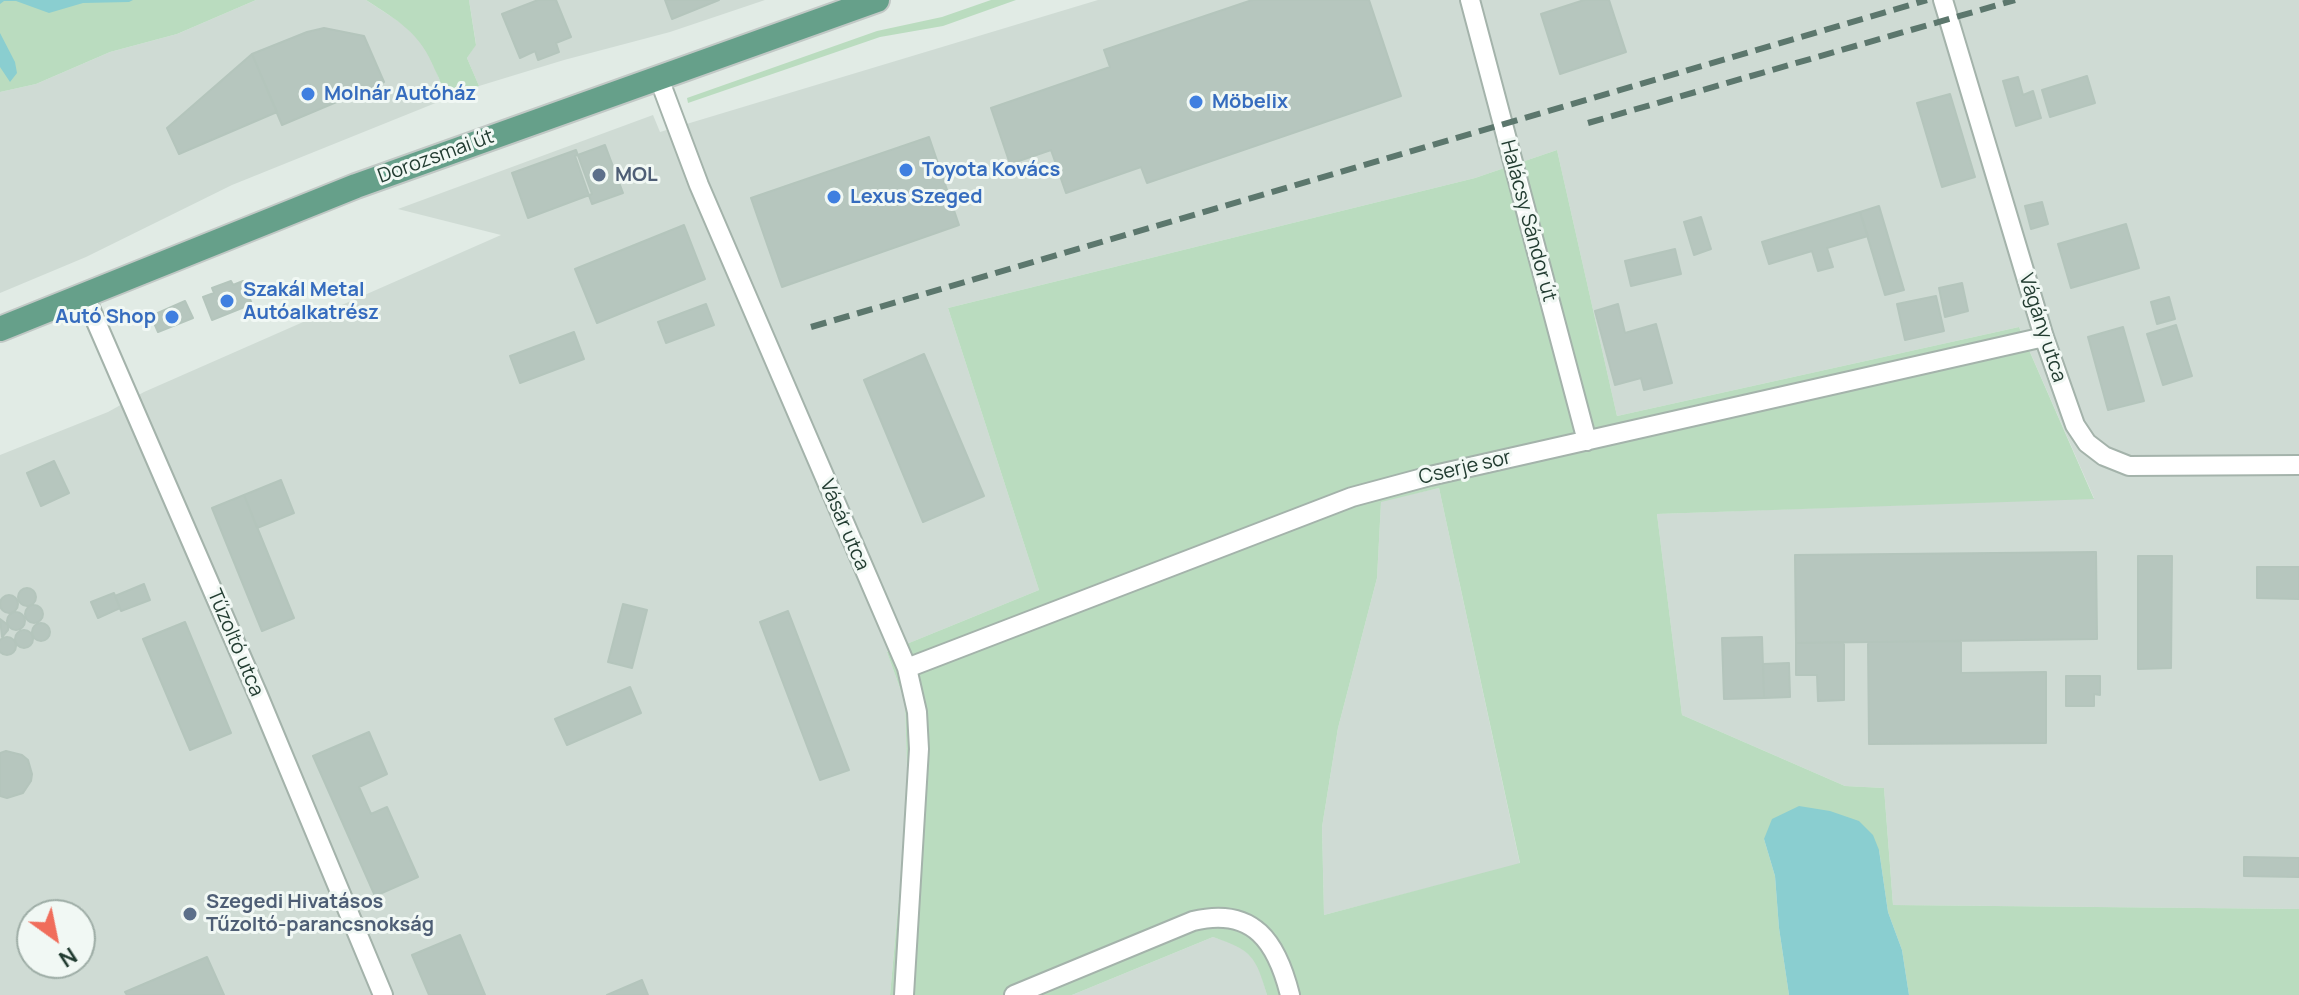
<!DOCTYPE html>
<html>
<head>
<meta charset="utf-8">
<style>
	body { margin:0 }
	#map { position:relative; width:2299px; height:995px; overflow:hidden; background:#e1ebe5; font-family:Manrope,sans-serif }
	canvas { display:block }
	.north { position:absolute; left:16px; top:899px; width:80px; height:80px; box-sizing:border-box; background:#f1f8f4; border:2px solid #9eada6; border-radius:50%; rotate:147deg; font-size:22px; font-weight:700; line-height:32px; text-align:center; color:#223c31 }
	.north::after { content:''; display:block; margin:auto; width:28px; height:36px; background:#f06d5b; clip-path:polygon(50% 0,100% 100%,50% 72%,0 100%) }
</style>
</head>
<body>
<div id="map">
<canvas width="2299" height="995"></canvas>
<div class="north">N</div>
</div>
<script>
const ctx = document.querySelector('canvas').getContext('2d');
ctx.lineJoin = 'round';
function fill(path, color) { ctx.fillStyle = color; ctx.fill(path, 'evenodd'); }
function stroke(path, color, width, dash) { ctx.strokeStyle = color; ctx.lineWidth = width; ctx.lineCap = dash ? 'butt' : 'round'; ctx.setLineDash(dash || []); ctx.stroke(path); }
function label(font, color, halo, rows, align = 'center') {
  ctx.font = font + ' Manrope,sans-serif'; ctx.lineWidth = 6; ctx.setLineDash([]); ctx.textBaseline = 'middle'; ctx.strokeStyle = halo; ctx.fillStyle = color; for (const [text, x, y, turn = 0] of rows) {
    ctx.save(); ctx.translate(x, y); ctx.rotate((+turn || 0) * Math.PI / 180); ctx.textAlign = isNaN(turn) ? turn : align; if (halo) ctx.strokeText(text, 0, 0); ctx.fillText(text, 0, 0); ctx.restore();
  }
}
const built = new Path2D(`
	M 256,0 L 366,0 L 404,25 L 427,48 L 444,91 L 443,100 L 232,185 L 86,257 L 0,293 L 0,92 L 36,84 L 110,52 L 177,34 Z
	M 469,0 L 765,0 L 670,32 L 564,60 L 479,86 L 467,58 L 476,44 Z
	M 1098,0 L 2299,0 L 2299,909 L 1893,905 L 1884,788 L 1845,786 L 1682,715 L 1657,514 L 2094,498 L 2019,327 L 1617,416 L 1557,150 L 1475,178 L 948,308 L 1039,590 L 887,652 L 905,702 L 908,800 L 890,995 L 0,995 L 0,455 L 108,412 L 144,392 L 501,235 L 398,209 L 653,115 L 660,132 ZM 32,915 L 80,915 L 80,963 L 32,963 Z
	M 1439,488 L 1520,864 L 1324,915 L 1322,827 L 1338,728 L 1377,578 L 1381,501 Z
	M 1213,937 L 1238,945 L 1258,963 L 1267,995 L 1072,995 Z`);
const green = new Path2D(`
	M 0,0 L 256,0 L 177,34 L 110,52 L 36,84 L 0,92 Z
	M 366,0 L 469,0 L 476,45 L 467,58 L 479,86 L 443,100 C 444,89 440,80 435,70 C 420,32 398,21 366,0 Z
	M 991,0 L 1016,0 L 943,26 L 880,37 L 688,103 L 687,98 L 877,31 L 942,17 Z
	M 1557,150 L 1617,416 L 2019,327 L 2094,499 L 1657,514 L 1682,715 L 1845,786 L 1884,788 L 1893,905 L 2299,909 L 2299,995 L 1909,995 L 1902,950 L 1888,912 L 1879,850 L 1764,839 L 1775,876 L 1779,928 L 1789,995 L 1267,995 C 1256,957 1252,950 1213,937 L 1072,995 L 890,995 L 908,800 L 905,702 L 887,652 L 1039,590 L 948,308 L 1475,178 ZM 1439,488 L 1520,863 L 1324,915 L 1322,827 L 1338,728 L 1377,578 L 1381,502 Z`);
const water = new Path2D(`
	M 0,0 L 133,0 L 129,2 L 83,3 L 49,13 L 16,1 L 4,1 L 0,4 Z
	M 0,33 L 15,62 L 17,73 L 10,82 L 0,67 Z
	M 1799,806 L 1830,811 L 1859,821 L 1873,835 L 1879,850 L 1888,912 L 1902,950 L 1909,995 L 1789,995 L 1779,928 L 1775,876 L 1764,839 L 1772,819 Z`);
const building = new Path2D(`
	M 538,0 L 556,0 L 571,37 L 556,43 L 559,52 L 538,60 L 535,51 L 520,58 L 502,14 Z
	M 665,0 L 719,0 L 672,19 Z
	M 1252,0 L 1369,0 L 1401,96 L 1147,183 L 1141,167 L 1066,193 L 1051,150 L 1010,164 L 991,108 L 1110,67 L 1104,50 Z
	M 1584,0 L 1609,0 L 1626,52 L 1560,74 L 1541,14 Z
	M 324,28 L 364,36 L 384,82 L 282,125 L 252,54 L 307,32 Z
	M 252,54 L 277,112 L 179,154 L 167,128 Z
	M 2087,76 L 2095,103 L 2050,117 L 2042,90 Z
	M 2018,77 L 2023,95 L 2033,91 L 2041,118 L 2016,126 L 2003,81 Z
	M 1950,94 L 1975,177 L 1942,187 L 1917,103 Z
	M 929,137 L 959,225 L 782,287 L 751,198 Z
	M 605,145 L 623,193 L 592,204 L 575,156 Z
	M 576,150 L 592,194 L 528,218 L 512,173 Z
	M 2042,202 L 2048,224 L 2031,229 L 2025,206 Z
	M 1879,206 L 1904,290 L 1885,295 L 1860,212 Z
	M 1860,212 L 1868,236 L 1827,248 L 1833,267 L 1818,271 L 1812,251 L 1769,264 L 1762,242 Z
	M 1701,217 L 1711,249 L 1694,255 L 1684,222 Z
	M 2126,224 L 2139,268 L 2071,288 L 2058,244 Z
	M 684,225 L 705,279 L 597,323 L 575,269 Z
	M 1675,249 L 1681,274 L 1631,286 L 1625,261 Z
	M 231,281 L 233,285 L 243,281 L 252,304 L 212,320 L 203,297 L 214,293 L 212,288 Z
	M 1962,283 L 1968,311 L 1945,317 L 1939,288 Z
	M 1936,296 L 1944,331 L 1905,340 L 1897,304 Z
	M 2169,297 L 2175,319 L 2157,324 L 2151,302 Z
	M 185,301 L 193,318 L 158,332 L 151,316 Z
	M 706,304 L 714,325 L 666,343 L 658,322 Z
	M 1618,304 L 1625,333 L 1656,324 L 1672,383 L 1644,390 L 1641,378 L 1615,385 L 1595,311 Z
	M 2176,325 L 2192,376 L 2163,385 L 2147,334 Z
	M 2123,327 L 2144,401 L 2108,410 L 2088,337 Z
	M 574,332 L 584,359 L 520,383 L 510,356 Z
	M 924,354 L 984,496 L 923,522 L 864,380 Z
	M 54,461 L 69,493 L 41,506 L 27,473 Z
	M 281,480 L 294,513 L 257,528 L 244,495 Z
	M 244,495 L 294,618 L 262,631 L 212,508 Z
	M 2096,552 L 2097,639 L 1796,643 L 1795,555 Z
	M 2138,556 L 2172,556 L 2171,668 L 2138,669 Z
	M 2257,567 L 2299,567 L 2299,599 L 2257,598 Z
	M 144,584 L 150,600 L 121,611 L 115,596 Z
	M18 597a9 9 0 1 1 18 0a9 9 0 1 1-18 0Z
	M 114,593 L 120,608 L 98,618 L 91,602 Z
	M0 604a9 9 0 1 1 18 0a9 9 0 1 1-18 0Z
	M 623,604 L 647,610 L 632,668 L 608,662 Z
	M25 614a9 9 0 1 1 18 0a9 9 0 1 1-18 0Z
	M 788,611 L 849,770 L 820,780 L 760,622 Z
	M7 621a9 9 0 1 1 18 0a9 9 0 1 1-18 0Z
	M 0,619 L 8,625 L 8,630 L 2,637 Z
	M 185,622 L 231,733 L 190,750 L 143,639 Z
	M32 632a9 9 0 1 1 18 0a9 9 0 1 1-18 0Z
	M15 639a9 9 0 1 1 18 0a9 9 0 1 1-18 0Z
	M 1762,637 L 1764,698 L 1724,699 L 1722,638 Z
	M-2 646a9 9 0 1 1 18 0a9 9 0 1 1-18 0Z
	M 1961,641 L 1961,673 L 2046,672 L 2046,743 L 1869,744 L 1868,642 Z
	M 1844,642 L 1844,700 L 1818,701 L 1817,675 L 1796,675 L 1796,643 Z
	M 1789,663 L 1790,697 L 1764,698 L 1763,664 Z
	M 2066,676 L 2100,676 L 2100,695 L 2094,694 L 2094,706 L 2066,706 Z
	M 630,687 L 641,713 L 567,745 L 555,719 Z
	M 369,732 L 387,774 L 359,787 L 371,814 L 387,807 L 418,877 L 375,896 L 313,756 Z
	M 6,751 L 22,755 L 28,760 L 32,774 L 31,781 L 23,793 L 7,798 L 0,796 L 0,753 Z
	M 2244,857 L 2299,858 L 2299,877 L 2244,876 Z
	M 460,935 L 485,995 L 429,995 L 412,955 Z
	M 207,957 L 224,995 L 127,995 L 125,992 Z
	M 642,980 L 648,995 L 607,995 Z`);
const minor = new Path2D(`
	M 1470,0 L 1587,441
	M 1943,0 L 2044,337 L 2075,425 L 2087,443 L 2104,456 L 2129,466 L 2299,465
	M 658,76 L 699,185 L 907,668 L 917,712 L 919,749 L 904,995
	M 84,294 L 258,695 L 383,995
	M 907,668 L 1352,497 L 1430,476 L 2044,337
	M 1014,995 L 1193,921 C 1254,906 1277,943 1290,995`);
const primary = new Path2D(`
	M 0,329 L 356,186 L 877,0`);
const rail = new Path2D(`
	M 1588,123 L 2015,0
	M 811,327 L 1927,0`);
const markers = [
	[308,94,8,"#3f7fe0"],
	[1196,102,8,"#3f7fe0"],
	[906,170,8,"#3f7fe0"],
	[599,175,8,"#5c6f8a"],
	[834,197,8,"#3f7fe0"],
	[227,301,8,"#3f7fe0"],
	[172,317,8,"#3f7fe0"],
	[190,914,8,"#5c6f8a"]
];
const shopNames = [
	["Molnár Autóház",324,94],
	["Möbelix",1212,102],
	["Toyota Kovács",922,170],
	["Lexus Szeged",850,197],
	["Szakál Metal",243,290],
	["Autóalkatrész",243,313],
	["Autó Shop",156,317,"right"]
];
const streetNames = [
	["Dorozsmai út",436,157,-20],
	["Halácsy Sándor út",1528,221,75],
	["Vágány utca",2042,328,72],
	["Cserje sor",1465,468,-13],
	["Vásár utca",844,525,67],
	["Tűzoltó utca",235,643,67]
];
const serviceNames = [
	["MOL",615,175],
	["Szegedi Hivatásos",206,902],
	["Tűzoltó-parancsnokság",206,925]
];
fill(built, '#cfdbd4');
fill(green, '#badcbf');
fill(water, '#8aced0');
fill(building, '#b6c6be');
stroke(building, '#b4c5bc', 2);
stroke(minor, '#a4b3ab', 22);
stroke(primary, '#c1c8c5', 28);
stroke(minor, '#fff', 18);
stroke(primary, '#66a08a', 24);
stroke(rail, '#5c776d', 6, [16, 8]);
for (const [x, y, r, color] of markers) { const dot = new Path2D(); dot.arc(x, y, r, 0, 2 * Math.PI); ctx.fillStyle = color; ctx.fill(dot); stroke(dot, '#f1f8f4', 3); }
label('bold 20px', '#366cbe', '#f1f8f4', shopNames, 'left');
label('20px', '#223c31', '#f1f8f4', streetNames);
label('bold 20px', '#4e5e75', '#f1f8f4', serviceNames, 'left');
</script>
</body>
</html>
